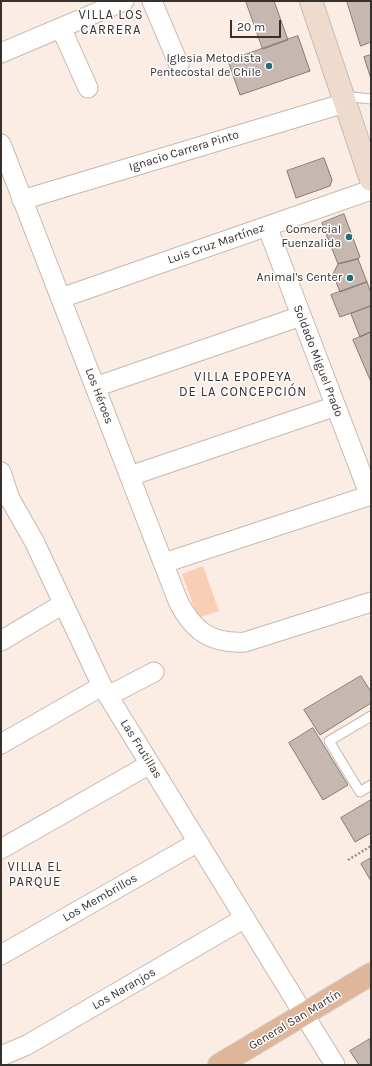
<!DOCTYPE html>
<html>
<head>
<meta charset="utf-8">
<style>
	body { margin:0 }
	#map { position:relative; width:372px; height:1066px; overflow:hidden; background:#fcede4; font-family:Karla,sans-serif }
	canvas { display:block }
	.frame { position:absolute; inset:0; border:2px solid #37312e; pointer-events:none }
	.scale { position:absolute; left:230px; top:20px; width:51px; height:18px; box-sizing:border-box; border:2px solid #37312e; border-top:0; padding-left:5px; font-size:12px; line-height:14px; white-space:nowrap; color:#37312e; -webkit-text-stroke:3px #fdfdfd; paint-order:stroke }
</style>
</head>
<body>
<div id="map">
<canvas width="372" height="1066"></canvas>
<div class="frame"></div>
<div class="scale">20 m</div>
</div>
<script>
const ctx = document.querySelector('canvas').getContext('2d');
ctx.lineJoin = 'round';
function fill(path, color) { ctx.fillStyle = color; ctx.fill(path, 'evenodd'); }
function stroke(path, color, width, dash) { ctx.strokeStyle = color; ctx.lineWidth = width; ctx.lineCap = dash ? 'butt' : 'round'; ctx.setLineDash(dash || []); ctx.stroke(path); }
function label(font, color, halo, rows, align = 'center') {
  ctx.font = font + ' Karla,sans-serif'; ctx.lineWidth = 3; ctx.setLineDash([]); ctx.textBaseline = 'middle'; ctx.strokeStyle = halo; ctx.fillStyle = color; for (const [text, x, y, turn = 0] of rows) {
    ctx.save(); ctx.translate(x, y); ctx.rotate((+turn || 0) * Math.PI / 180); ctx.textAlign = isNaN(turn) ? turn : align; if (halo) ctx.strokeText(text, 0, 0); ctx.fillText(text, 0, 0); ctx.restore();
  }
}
const green = new Path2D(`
	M 203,566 L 219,611 L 201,617 L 197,616 L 182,574 Z`);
const building = new Path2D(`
	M 246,1 L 274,1 L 288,40 L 263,49 Z
	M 347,1 L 371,1 L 371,42 L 361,46 Z
	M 298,36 L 310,71 L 240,95 L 228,61 Z
	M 371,55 L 371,79 L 364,57 Z
	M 324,158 L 332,180 L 330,186 L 296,198 L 287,171 Z
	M 344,214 L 360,257 L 358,259 L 338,264 L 322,223 Z
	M 358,259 L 367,282 L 340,292 L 333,274 L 338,264 Z
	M 367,282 L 371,293 L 371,306 L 340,317 L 331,295 Z
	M 371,306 L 371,332 L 360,337 L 351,314 Z
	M 371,332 L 371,382 L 353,340 Z
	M 361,676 L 371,692 L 371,703 L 320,735 L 304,710 Z
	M 313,728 L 348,785 L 323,800 L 289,743 Z
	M 371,800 L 371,833 L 355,842 L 341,818 Z
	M 371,858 L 371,881 L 361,864 Z
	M 370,1039 L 371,1065 L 359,1065 L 350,1051 Z`);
const path = new Path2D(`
	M 348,860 L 371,846`);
const lane = new Path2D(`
	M 343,96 L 371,99
	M 371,716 L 329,741 L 360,792 L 371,785`);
const street = new Path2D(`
	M 152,1 L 179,65
	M 61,28 L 88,88
	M 1,53 L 124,1
	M 1,144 L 178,601 C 193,631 211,644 245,642 L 371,602
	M 22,200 L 345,103
	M 267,226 L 370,496
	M 61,298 L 371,190
	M 95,387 L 301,316
	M 1,472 L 10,499 L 34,541 L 102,686 L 335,1065
	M 130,476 L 336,406
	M 164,563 L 371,495
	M 1,641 L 63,604
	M 108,696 L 154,672
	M 1,744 L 102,686
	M 1,849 L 150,764
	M 1,955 L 198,842
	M 1,1056 L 27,1045 L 245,918`);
const secondary = new Path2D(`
	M 311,1 L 371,180`);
const primary = new Path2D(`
	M 219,1065 L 371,974`);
const markers = [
	[269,66,4,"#236e75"],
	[349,237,4,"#236e75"],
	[350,278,4,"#236e75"]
];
const poiNames = [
	["Iglesia Metodista",261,59],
	["Pentecostal de Chile",261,73],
	["Comercial",341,230],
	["Fuenzalida",341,244],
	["Animal's Center",342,278]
];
const streetNames = [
	["Ignacio Carrera Pinto",184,151,-17],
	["Luis Cruz Martínez",216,244,-19],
	["Soldado Miguel Prado",318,361,69],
	["Los Héroes",99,396,69],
	["Las Frutillas",141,749,58],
	["Los Membrillos",100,898,-30],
	["Los Naranjos",124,989,-30],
	["General San Martín",295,1020,-31]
];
const neighbourhoodNames = [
	["VILLA LOS",111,15],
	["CARRERA",111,30],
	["VILLA EPOPEYA",243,377],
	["DE LA CONCEPCIÓN",243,392],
	["VILLA EL",35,867],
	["PARQUE",35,882]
];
fill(green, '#f8cfb6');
fill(building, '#c6b8b0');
stroke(building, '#877a72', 1);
stroke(lane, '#c6b8af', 11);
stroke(street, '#c6b8af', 21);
stroke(secondary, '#c6b8af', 24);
stroke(primary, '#d3d2d1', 24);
stroke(path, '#9b908a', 2.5, [2, 2]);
stroke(lane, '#fff', 9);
stroke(street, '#fff', 19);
stroke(secondary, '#efdbcd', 22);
stroke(primary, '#e0b69b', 22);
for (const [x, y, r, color] of markers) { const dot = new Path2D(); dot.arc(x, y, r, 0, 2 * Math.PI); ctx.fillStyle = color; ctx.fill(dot); stroke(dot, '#fdfdfd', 1.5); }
label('12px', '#37312e', '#fdfdfd', poiNames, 'right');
label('12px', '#37312e', '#fdfdfd', streetNames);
ctx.letterSpacing = '1px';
label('13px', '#37312e', '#fdfdfd', neighbourhoodNames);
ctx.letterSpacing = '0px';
</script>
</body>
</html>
